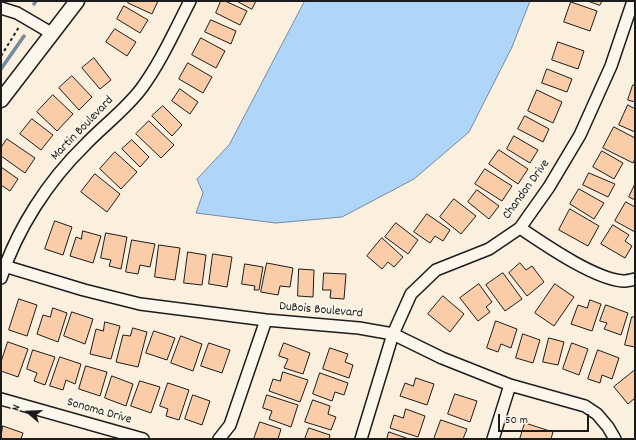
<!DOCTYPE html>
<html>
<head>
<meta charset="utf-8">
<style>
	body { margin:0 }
	#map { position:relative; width:636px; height:440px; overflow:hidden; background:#fbefde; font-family:Dekko,sans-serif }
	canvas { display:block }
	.frame { position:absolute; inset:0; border:2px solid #1c1c1c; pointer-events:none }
	.north { position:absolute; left:8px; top:392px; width:40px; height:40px; -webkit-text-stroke:3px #fbf7ec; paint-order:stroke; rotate:289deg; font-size:11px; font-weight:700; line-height:16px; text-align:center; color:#1c1c1c }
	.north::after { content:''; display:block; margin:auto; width:14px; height:18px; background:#1c1c1c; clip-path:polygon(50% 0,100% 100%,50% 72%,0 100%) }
	.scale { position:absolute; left:498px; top:414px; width:91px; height:18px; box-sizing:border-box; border:2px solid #1c1c1c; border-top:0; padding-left:5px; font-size:12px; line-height:14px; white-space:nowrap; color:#1c1c1c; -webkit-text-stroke:3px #fbf7ec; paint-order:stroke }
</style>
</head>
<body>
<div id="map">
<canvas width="636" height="440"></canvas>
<div class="frame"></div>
<div class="north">N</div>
<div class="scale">50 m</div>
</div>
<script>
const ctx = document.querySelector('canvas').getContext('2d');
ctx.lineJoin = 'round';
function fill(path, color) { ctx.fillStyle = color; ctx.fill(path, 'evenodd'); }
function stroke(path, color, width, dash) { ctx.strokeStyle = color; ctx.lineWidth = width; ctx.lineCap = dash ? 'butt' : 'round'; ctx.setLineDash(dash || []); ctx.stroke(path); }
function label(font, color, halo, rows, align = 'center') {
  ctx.font = font + ' Dekko,sans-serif'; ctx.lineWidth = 3.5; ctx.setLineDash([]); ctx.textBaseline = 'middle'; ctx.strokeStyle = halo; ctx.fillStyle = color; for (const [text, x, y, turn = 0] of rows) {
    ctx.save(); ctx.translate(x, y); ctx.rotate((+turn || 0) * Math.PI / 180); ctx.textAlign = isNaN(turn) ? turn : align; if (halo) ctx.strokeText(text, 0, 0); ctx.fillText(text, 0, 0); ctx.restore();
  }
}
const water = new Path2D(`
	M 305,1 L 530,1 L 512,47 L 469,132 L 414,179 L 342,217 L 276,223 L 196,213 L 203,193 L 197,179 L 229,145 Z`);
const stream = new Path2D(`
	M 34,4 L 36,1
	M 1,69 L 24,36`);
const building = new Path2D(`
	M 129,1 L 158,1 L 152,14 L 128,3 Z
	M 221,1 L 225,1 L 247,11 L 240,25 L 216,13 Z
	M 237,1 L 256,1 L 252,9 Z
	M 588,1 L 602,1 L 600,5 Z
	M 571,2 L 597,11 L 590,31 L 564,22 Z
	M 124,6 L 148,20 L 140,33 L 117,19 Z
	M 211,20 L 236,31 L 231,44 L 205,32 Z
	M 115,29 L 136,42 L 127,56 L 106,42 Z
	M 201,38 L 225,51 L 216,68 L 192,55 Z
	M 558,42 L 584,51 L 578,69 L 552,60 Z
	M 94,58 L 111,80 L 100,89 L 82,68 Z
	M 188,63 L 212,77 L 203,93 L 179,79 Z
	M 547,69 L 572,79 L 567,92 L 542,83 Z
	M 72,76 L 92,97 L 79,110 L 59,88 Z
	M 633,85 L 635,85 L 635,102 L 628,100 Z
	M 180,89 L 198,102 L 190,114 L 172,101 Z
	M 537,90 L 562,102 L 553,123 L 528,111 Z
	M 53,95 L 73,114 L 57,131 L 37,112 Z
	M 628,105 L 635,109 L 635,132 L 619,125 Z
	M 163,106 L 182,125 L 172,136 L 152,116 Z
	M 525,116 L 549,129 L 543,142 L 518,129 Z
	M 32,119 L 53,135 L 41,150 L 20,134 Z
	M 149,121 L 174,145 L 161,158 L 136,134 Z
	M 614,127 L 635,138 L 635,159 L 633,163 L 603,148 Z
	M 514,136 L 538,150 L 530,163 L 507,149 Z
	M 7,139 L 35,158 L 25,173 L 1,156 L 1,148 Z
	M 132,140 L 149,157 L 140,167 L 122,149 Z
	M 499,150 L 528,169 L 518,184 L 489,164 Z
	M 602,151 L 623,163 L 614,179 L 593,167 Z
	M 115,152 L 137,172 L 121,189 L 100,169 Z
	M 1,167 L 18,179 L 10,191 L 1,185 Z
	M 485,169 L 512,186 L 502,201 L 475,184 Z
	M 589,173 L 615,184 L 608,197 L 583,185 Z
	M 95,174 L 120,194 L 107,212 L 81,192 Z
	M 635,184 L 635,200 L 629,197 Z
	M 579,189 L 604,203 L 594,219 L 570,204 Z
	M 477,190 L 499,206 L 489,219 L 468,202 Z
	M 454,199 L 476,216 L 461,234 L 440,217 Z
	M 626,202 L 635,207 L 635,232 L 615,221 Z
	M 570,209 L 599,226 L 588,246 L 559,230 Z
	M 427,214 L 450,230 L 443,241 L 435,236 L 430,243 L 414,232 Z
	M 55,221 L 72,227 L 63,255 L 45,249 Z
	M 396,223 L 418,240 L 408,254 L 385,237 Z
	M 613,225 L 629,235 L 625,241 L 632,246 L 625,258 L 601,244 Z
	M 83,231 L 101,236 L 93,263 L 70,256 L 76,237 L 81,239 Z
	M 106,233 L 127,237 L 121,269 L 109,266 L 111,260 L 101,258 Z
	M 382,238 L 403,257 L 394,267 L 388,262 L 382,269 L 367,256 Z
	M 132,240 L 155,244 L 150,267 L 140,265 L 138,274 L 126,272 Z
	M 159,245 L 180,248 L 175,280 L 155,277 Z
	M 188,252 L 206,255 L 202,285 L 184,283 Z
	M 213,254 L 232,257 L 227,287 L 209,284 Z
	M 267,263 L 293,268 L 290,287 L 280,286 L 278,295 L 261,292 Z
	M 520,263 L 526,270 L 532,266 L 544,282 L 527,296 L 509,273 Z
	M 245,264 L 263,267 L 259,290 L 254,290 L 255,286 L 242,284 Z
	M 299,269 L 314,270 L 313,297 L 298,296 Z
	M 324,273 L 346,274 L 344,299 L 330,298 L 331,290 L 323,290 Z
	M 503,273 L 522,299 L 505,311 L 486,285 Z
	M 479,284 L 492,302 L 486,307 L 490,312 L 478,321 L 460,298 Z
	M 555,284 L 574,297 L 554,326 L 535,313 Z
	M 443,296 L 464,314 L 450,332 L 428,314 Z
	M 19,299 L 37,305 L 27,336 L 9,330 Z
	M 590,300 L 601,304 L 592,331 L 571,324 L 578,305 L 587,308 Z
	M 606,305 L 628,313 L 621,335 L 604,329 L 607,323 L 600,321 Z
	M 53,308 L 67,313 L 58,342 L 37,334 L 43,315 L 50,317 Z
	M 72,312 L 93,319 L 85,344 L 64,336 Z
	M 632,317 L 635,317 L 635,347 L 625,345 Z
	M 496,321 L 517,329 L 511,348 L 501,344 L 498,352 L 487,348 Z
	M 105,322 L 120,326 L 111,359 L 90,354 L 96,329 L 103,331 Z
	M 133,328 L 147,332 L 138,367 L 116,362 L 123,335 L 130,336 Z
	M 154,331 L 175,338 L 167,360 L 146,353 Z
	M 523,334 L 540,340 L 533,363 L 516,358 Z
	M 181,336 L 202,344 L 193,371 L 171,363 Z
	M 549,338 L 564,342 L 558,365 L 543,362 Z
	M 8,342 L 28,349 L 18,377 L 1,371 L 1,362 Z
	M 209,343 L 230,350 L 222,373 L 201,366 Z
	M 284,343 L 310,353 L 303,374 L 284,368 L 288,359 L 279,356 Z
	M 572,343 L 588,349 L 579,375 L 563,369 Z
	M 330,348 L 348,354 L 345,362 L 353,365 L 349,378 L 323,369 Z
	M 33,350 L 55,357 L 45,385 L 34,381 L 37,373 L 27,369 Z
	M 598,350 L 619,358 L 612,379 L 602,375 L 600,383 L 588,379 Z
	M 60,357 L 81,364 L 75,384 L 66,380 L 63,390 L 50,386 Z
	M 86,366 L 107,372 L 100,396 L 79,389 Z
	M 635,370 L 635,398 L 628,404 L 614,387 Z
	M 283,372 L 308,380 L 300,402 L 269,391 L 273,379 L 280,381 Z
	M 320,373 L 348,383 L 344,395 L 335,392 L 332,401 L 313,394 Z
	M 112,376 L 133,384 L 126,406 L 105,398 Z
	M 416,378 L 434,384 L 427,405 L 400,396 L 405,383 L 413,386 Z
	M 140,381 L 160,387 L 151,413 L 131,406 Z
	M 168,383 L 189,390 L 179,420 L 166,416 L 168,409 L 160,406 Z
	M 455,394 L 477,401 L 470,422 L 448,414 Z
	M 193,395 L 210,401 L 202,425 L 185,419 Z
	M 267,395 L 298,405 L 291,427 L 269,419 L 272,411 L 263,408 Z
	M 313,400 L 330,406 L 328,414 L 336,417 L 331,430 L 305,422 Z
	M 406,409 L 425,416 L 418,437 L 390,428 L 394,415 L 403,418 Z
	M 441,420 L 467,429 L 463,439 L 434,439 Z
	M 260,422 L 281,429 L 278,439 L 254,439 Z
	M 525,423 L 553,432 L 551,439 L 520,439 Z
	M 3,426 L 23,433 L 21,439 L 1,439 Z
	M 309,428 L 330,435 L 329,439 L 305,439 Z
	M 389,432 L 409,439 L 387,439 Z`);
const path = new Path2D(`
	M 1,56 L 19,27`);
const minor = new Path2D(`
	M 1,8 L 17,13 L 53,34
	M 520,228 C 544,244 594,279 623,281 C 627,281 631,280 635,279
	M 1,265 L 84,290 L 140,304 L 266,320 L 359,328 L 393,334 L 442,358 L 510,385 L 585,406 L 597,414 L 608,427 L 615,439
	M 1,278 C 17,229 48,181 85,145 C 103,126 125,110 141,89 C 161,62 175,30 190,1
	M 1,399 L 143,439
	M 219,439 L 230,425 L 266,320
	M 361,439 L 393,334 L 411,294 L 436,270 L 489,249 L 520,228 L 549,187 L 580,135 L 611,66 L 633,1
	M 493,439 L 510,385`);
const tertiary = new Path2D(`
	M 1,100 L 77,1`);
const streetNames = [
	["Martin Boulevard",83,129,-46],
	["Chandon Drive",527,190,-54],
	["DuBois Boulevard",321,311,5],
	["Sonoma Drive",99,412,16]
];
fill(water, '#afd5f9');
stroke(water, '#748ba1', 1);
stroke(stream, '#748ba1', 3.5);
fill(building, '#facda8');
stroke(building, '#1c1c1c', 1);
stroke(minor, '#1c1c1c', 14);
stroke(tertiary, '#1c1c1c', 17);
stroke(path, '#1c1c1c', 2, [3, 3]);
stroke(minor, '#fbf7ec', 11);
stroke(tertiary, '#fbf7ec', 14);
label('13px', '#1c1c1c', '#fbf7ec', streetNames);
</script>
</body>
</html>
